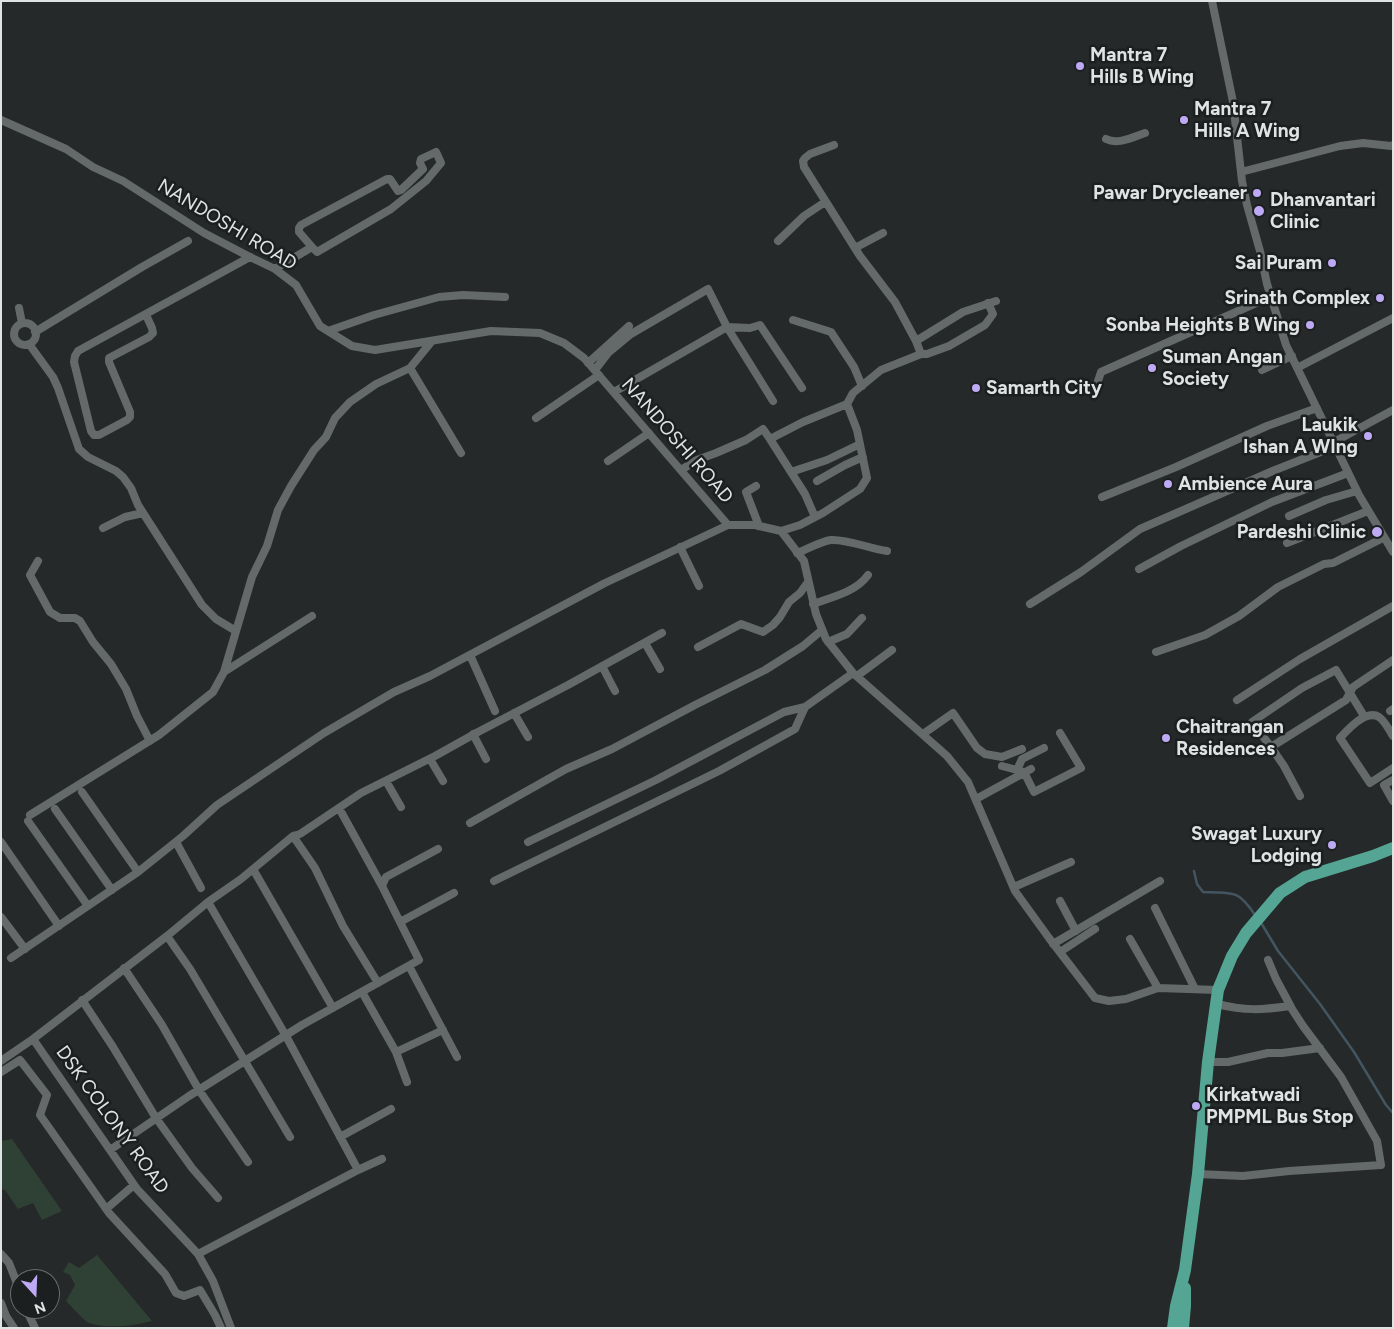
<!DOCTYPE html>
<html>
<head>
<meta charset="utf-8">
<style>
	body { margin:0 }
	#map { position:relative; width:1394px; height:1329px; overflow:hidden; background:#252929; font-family:Figtree,sans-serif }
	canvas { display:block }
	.frame { position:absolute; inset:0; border:2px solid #e0e3e3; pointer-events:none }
	.north { position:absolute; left:10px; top:1269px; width:50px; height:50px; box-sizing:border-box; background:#1b1f1f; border:1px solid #6a6d6d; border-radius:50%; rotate:160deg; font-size:14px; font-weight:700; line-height:20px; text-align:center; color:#e0e3e3 }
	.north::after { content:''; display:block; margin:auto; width:18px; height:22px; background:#bea9f4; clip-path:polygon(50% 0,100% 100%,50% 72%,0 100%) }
</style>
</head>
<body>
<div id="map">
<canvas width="1394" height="1329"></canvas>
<div class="frame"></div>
<div class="north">N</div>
</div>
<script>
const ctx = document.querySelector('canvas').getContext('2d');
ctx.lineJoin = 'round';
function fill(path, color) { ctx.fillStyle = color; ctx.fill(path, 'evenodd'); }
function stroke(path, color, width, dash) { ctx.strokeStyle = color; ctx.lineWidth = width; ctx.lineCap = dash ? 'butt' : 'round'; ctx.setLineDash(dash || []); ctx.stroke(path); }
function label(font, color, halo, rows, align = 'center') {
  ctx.font = font + ' Figtree,sans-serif'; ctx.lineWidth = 5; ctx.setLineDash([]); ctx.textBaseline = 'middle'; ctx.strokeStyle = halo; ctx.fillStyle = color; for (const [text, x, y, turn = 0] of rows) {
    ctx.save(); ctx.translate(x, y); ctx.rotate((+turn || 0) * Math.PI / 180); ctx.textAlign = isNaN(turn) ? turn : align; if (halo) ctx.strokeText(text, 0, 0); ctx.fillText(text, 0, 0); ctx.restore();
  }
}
const green = new Path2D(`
	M 12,1139 L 62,1211 L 42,1220 L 33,1203 L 18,1209 L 5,1190 L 1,1189 L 1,1141 Z
	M 97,1255 L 152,1321 C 134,1326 107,1329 89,1323 C 81,1318 73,1308 66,1301 L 75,1285 L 70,1275 L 63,1272 L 69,1262 L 79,1268 Z`);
const stream = new Path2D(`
	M 1194,871 L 1197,884 L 1203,892 C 1233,894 1237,888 1255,915
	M 1260,921 L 1278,951 L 1320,1004 L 1354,1052 L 1386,1105 L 1393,1113`);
const street = new Path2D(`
	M 1212,1 L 1233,102 L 1242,181 L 1247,205 L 1260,251 L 1267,284 L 1286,345 L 1342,460 L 1359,495 L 1393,552
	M 1,120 L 66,149 L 93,167 L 123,181 L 204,233 L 250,257 L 275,269 L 296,285 L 320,326 L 352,346 L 375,350 L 491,331 L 540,333 L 564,343 L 584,358 L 728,525 L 755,525 L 781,531 L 804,561 L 816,614 L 826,639 L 853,673 L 947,756 L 968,782 L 1015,891 L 1049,938 L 1095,998 L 1109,1001 L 1126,999 L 1158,988 L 1218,990
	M 1106,139 C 1118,145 1133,137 1145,133
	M 834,145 L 810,154 L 805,158 L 803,161 L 804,167 L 860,256 L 895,302 L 916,341
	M 1241,172 L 1340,146 L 1363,143 L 1391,146 L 1393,145
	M 778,241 L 804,216 L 825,202
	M 855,248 L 883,233
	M 275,269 L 312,247 L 317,252 L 391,209 L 426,181 L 441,163 L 436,152 L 421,159 L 420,163 L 423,169 L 401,190 L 398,191 L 390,179 L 387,179 L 301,225 L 299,228 L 299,232 L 312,247
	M 19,308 L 22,323
	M 146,315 L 152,328 L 153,333 L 149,337 L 109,358 L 109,362 L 130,412 L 130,417 L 127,420 L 99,435 L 94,435 L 91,431 L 74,362 L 75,356 L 78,351 L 250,257
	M 793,320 L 831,332 L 854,367 L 862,386
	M14 334a11 11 0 1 1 22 0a11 11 0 1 1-22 0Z
	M 328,331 L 374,315 L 439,297 L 463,295 L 505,297
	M 35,332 L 142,267 L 188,241
	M 29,344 L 53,377 L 58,388 L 79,449 L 88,457 L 116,471 L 123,477 L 131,488 L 138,505 L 202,605 L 216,619 L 236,631
	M 921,354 L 916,341 L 963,312 L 996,301
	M 588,363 L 629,326
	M 410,368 L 461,453
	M 1297,368 L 1393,318
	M 595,370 L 608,353 L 631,334 L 708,289 L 727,327 L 773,401
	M 1262,370 L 1292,356
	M 1098,381 L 1101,372 L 1272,296
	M 614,392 L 727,327 L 750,328 L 760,325 L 802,388
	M 536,418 L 599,375
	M 770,439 L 805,494 L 815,517
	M 1334,442 L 1393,410
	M 608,461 L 649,433
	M 681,470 L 697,460 L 716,453 L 746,440 L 763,429 L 770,439 L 803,422 L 847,404 L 853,393 L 881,370 L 921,354 L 927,354 L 949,346 L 985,325 L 993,314 L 988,303
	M 791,472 L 827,460 L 860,444
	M 817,481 L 845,465 L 863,457
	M 756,486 L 746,492 L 759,526
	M 1102,497 L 1176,467 L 1267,426 L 1317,408
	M 1289,516 L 1326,500 L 1357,491
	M 103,528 L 125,517 L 143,513
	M 781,531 L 800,525 L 823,513 L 860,489 L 867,478 L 857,430 L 847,404
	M 1287,543 L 1368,511
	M 680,547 L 699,586
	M 797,553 C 807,549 822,541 831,540 C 847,539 871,549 887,551
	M 38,561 L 30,575 L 50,612 L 60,618 L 75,618 L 80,621 L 93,642 L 111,664 L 126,689 L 137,716 L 150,741
	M 1139,569 L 1181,546 L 1272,502 L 1348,473
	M 813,604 C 832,597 856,592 868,575
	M 1030,604 L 1081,572 L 1140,529 L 1275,470 L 1336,446
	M 828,642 L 847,634 L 862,618
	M 645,643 L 660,669
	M 698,647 L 741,624 L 763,632 L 773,625 L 780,617 L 789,602 L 800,593 L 808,582
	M 1156,652 L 1205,635 L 1239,616 L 1278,587 L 1324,564 L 1333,563 L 1383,538
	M 470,655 L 495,711
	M 602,666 L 615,691
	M 224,672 L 312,616
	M 857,676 L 892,650
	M 1237,700 L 1300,659 L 1393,606
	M 1390,711 L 1393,709
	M 514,713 L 528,737
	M 1364,716 L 1336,670 L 1302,688 L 1252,722 L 1271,747 L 1346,700 L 1353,687 L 1393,660
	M 473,734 L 486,759
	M 923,734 L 953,713 L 977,748 L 985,754 L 1002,757 L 1022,749
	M 1393,736 C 1389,730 1385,721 1379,717 C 1366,709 1348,729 1340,738 L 1370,783 L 1393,768
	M 1271,747 L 1284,766 L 1300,796
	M 430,759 L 443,781
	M 1002,766 L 1017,770 L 1022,759 L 1044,748
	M 1017,770 L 1024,772 L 1034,792 L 1081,768 L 1060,733
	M 1393,780 L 1384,785 L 1393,801
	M 386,781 L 401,807
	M 82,792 L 138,872
	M 976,799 L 1031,769
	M 339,808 L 382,886
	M 55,809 L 112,890
	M 30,815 L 159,735 L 213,692 L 224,672 L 252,577 L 267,546 L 278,510 L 291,486 L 314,450 L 326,437 L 335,418 L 350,402 L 376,384 L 410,368 L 432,341
	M 28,821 L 88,906
	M 470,823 L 566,769 L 612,749 L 695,705 L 765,670 L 803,646 L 822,630
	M 293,836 L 315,868 L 343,926 L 378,983
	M 1,842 L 59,926
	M 176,842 L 201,888
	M 528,842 L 656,780 L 784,712 L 805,707
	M 253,869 L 333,1008
	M 494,881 L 719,771 L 795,729 L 805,707 L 853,673
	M 1014,887 L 1071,862
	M 1060,901 L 1076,931
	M 208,902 L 286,1036 L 358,1170
	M 1155,908 L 1195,989
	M 1,917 L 25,949
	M 400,922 L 454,893
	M 167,936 L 190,969 L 290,1137
	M 1130,939 L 1158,988
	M 1053,944 L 1160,881
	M 1060,952 L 1095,929
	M 11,958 L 138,872 L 183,836 L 217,805 L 324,733 L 394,692 L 430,676 L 605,583 L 728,525
	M 1268,960 L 1276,979 L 1291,1007
	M 409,966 L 457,1057
	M 124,968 L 162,1025 L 199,1090 L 248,1162
	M 362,992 L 396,1052 L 407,1082
	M 82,1000 L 113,1047 L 156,1118 L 192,1168 L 218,1198
	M 33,1039 L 137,1189 L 198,1254 L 213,1281 L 231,1328
	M 396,1052 L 443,1030
	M 1,1061 L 33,1039 L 167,936 L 208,902 L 241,879 L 293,836 L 300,834 L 361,793 L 435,756 L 478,732 L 568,685 L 662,633
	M 1208,1062 L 1228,1062 L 1268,1053 L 1282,1053 L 1320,1048
	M 1,1072 L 20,1060 L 47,1095 L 40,1115 L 109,1213 L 165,1274 L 176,1293 L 184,1296 L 200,1290 L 215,1315 L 221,1328
	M 340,1137 L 391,1109
	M 110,1150 L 189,1096 L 302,1025 L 419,960 L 382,886 L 386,877 L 438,849
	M 1198,1174 L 1243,1176 L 1289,1171 L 1381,1165 L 1377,1141 L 1341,1077 L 1303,1026 L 1290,1006 C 1261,1010 1245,1011 1217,1004
	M 106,1209 L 134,1185
	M 1,1254 L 9,1263 L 20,1291
	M 198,1254 L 358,1170 L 382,1159
	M 1,1303 L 6,1316 L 14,1328
	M 26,1309 L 35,1328`);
const primary = new Path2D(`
	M 1173,1328 L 1176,1306 L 1185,1270 L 1198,1174 L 1208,1062 L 1218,990 L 1232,956 L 1246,933 L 1280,893 L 1305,877 L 1373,856 L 1393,848
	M 1183,1328 L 1185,1306 L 1185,1288`);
const markers = [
	[1080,66,5,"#bea9f4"],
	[1184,120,5,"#bea9f4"],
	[1257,193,5,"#bea9f4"],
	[1259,211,6,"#bea9f4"],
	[1332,263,5,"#bea9f4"],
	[1380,298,5,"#bea9f4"],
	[1310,325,5,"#bea9f4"],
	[1152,368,5,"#bea9f4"],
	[976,388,5,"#bea9f4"],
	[1368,436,5,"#bea9f4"],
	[1168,484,5,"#bea9f4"],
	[1377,532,6,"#bea9f4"],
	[1166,738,5,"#bea9f4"],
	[1332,845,5,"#bea9f4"],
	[1196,1106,5,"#bea9f4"]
];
const poiNames = [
	["Mantra 7",1090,55],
	["Hills B Wing",1090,77],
	["Mantra 7",1194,109],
	["Hills A Wing",1194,131],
	["Pawar Drycleaner",1247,193,"right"],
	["Dhanvantari",1270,200],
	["Clinic",1270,222],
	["Sai Puram",1322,263,"right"],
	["Srinath Complex",1370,298,"right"],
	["Sonba Heights B Wing",1300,325,"right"],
	["Suman Angan",1162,357],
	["Society",1162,379],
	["Samarth City",986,388],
	["Laukik",1358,425,"right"],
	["Ishan A WIng",1358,447,"right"],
	["Ambience Aura",1178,484],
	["Pardeshi Clinic",1366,532,"right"],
	["Chaitrangan",1176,727],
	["Residences",1176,749],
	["Swagat Luxury",1322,834,"right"],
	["Lodging",1322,856,"right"],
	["Kirkatwadi",1206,1095],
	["PMPML Bus Stop",1206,1117]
];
const streetNames = [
	["NANDOSHI ROAD",227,225,31],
	["NANDOSHI ROAD",677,441,49],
	["DSK COLONY ROAD",112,1120,54]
];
fill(green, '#2f4035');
stroke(stream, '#435560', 2.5);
stroke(street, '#646969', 8);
stroke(primary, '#55a595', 12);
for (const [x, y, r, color] of markers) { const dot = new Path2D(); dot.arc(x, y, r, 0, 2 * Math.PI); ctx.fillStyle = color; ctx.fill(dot); stroke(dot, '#1b1f1f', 2); }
label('bold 19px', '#e0e3e3', '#1b1f1f', poiNames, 'left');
label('19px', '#e0e3e3', '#1b1f1f', streetNames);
</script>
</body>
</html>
